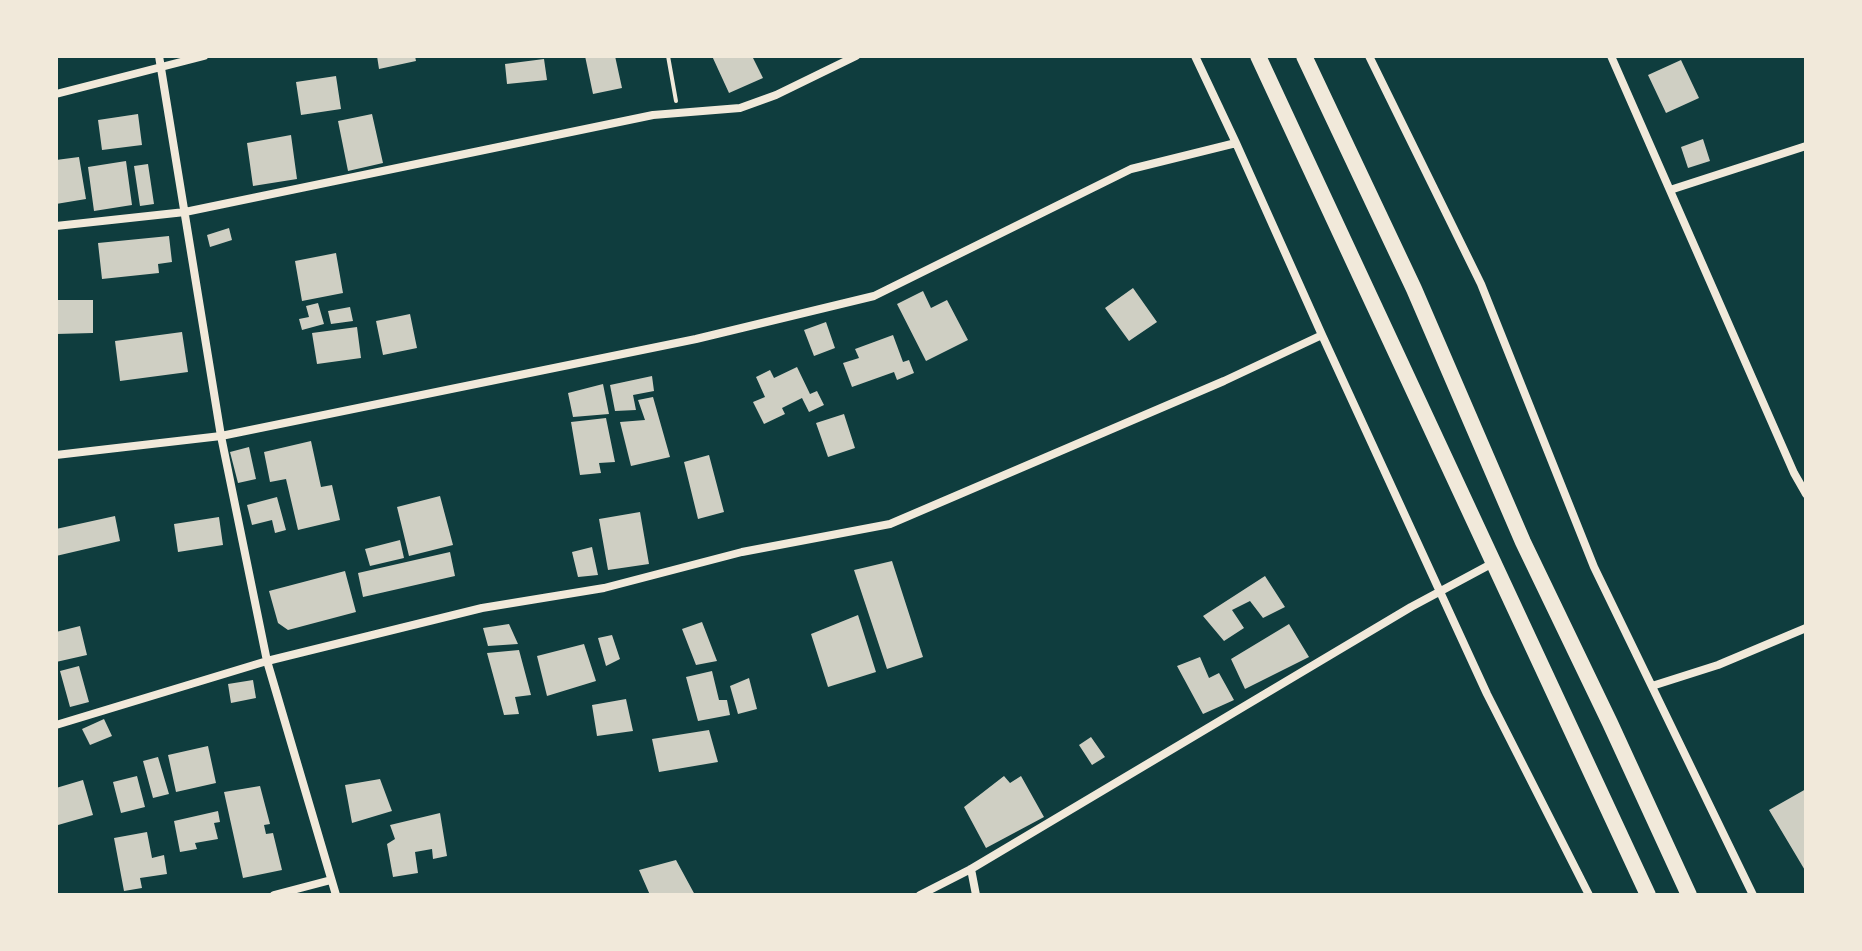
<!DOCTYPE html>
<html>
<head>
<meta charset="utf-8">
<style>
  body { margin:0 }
  #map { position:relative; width:1862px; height:951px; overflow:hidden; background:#0f3d3e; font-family:"Fira Sans Condensed",sans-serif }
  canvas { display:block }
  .frame { position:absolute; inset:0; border:58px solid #f1e9da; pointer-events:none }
</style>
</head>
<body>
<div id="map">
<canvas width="1862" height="951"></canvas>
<div class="frame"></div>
</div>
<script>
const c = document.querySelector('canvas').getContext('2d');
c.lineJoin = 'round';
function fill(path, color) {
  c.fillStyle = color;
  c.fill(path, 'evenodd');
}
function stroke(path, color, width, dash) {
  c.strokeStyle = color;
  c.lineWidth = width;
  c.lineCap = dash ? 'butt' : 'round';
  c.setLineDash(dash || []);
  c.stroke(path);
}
const building = new Path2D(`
  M377,56H415L416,61L379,69Z
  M585,56H615L622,88L593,94Z
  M712,56H752L763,78L729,93Z
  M544,59L547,80L507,84L505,64Z
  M1681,60L1699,98L1666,113L1648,75Z
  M336,76L341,109L301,115L296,82Z
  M138,114L142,145L102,150L98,120Z
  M372,114L383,163L348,171L338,121Z
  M291,135L297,179L253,186L247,143Z
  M1703,139L1710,161L1688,168L1681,147Z
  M79,157L86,199L56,204V160Z
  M126,161L132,205L94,211L88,167Z
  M148,164L154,204L140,206L134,166Z
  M229,228L232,240L210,247L207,235Z
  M169,236L172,262L158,264L159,273L102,279L98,243Z
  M336,253L343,293L302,301L295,261Z
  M1133,288L1157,322L1129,341L1105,308Z
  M923,291L931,308L947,300L968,340L926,361L897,304Z
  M56,300H93V333L56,334Z
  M318,303L324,324L302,330L299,319L309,317L306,306Z
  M350,307L353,321L331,324L328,311Z
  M410,314L417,348L383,355L376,321Z
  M826,322L835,348L814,356L804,330Z
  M357,327L361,358L317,364L312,333Z
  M182,332L188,372L120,381L115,341Z
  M893,335L903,362L909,360L914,373L897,380L894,372L852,387L843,363L859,358L855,349Z
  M797,367L810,394L817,391L824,405L809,412L802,398L782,408L785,414L764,424L753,402L765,397L756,377L770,370L774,378Z
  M652,376L654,391L633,395L636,410L615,411L610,385Z
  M603,384L609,414L573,417L568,393Z
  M653,397L670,457L631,466L620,422L645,420L638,400Z
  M844,414L855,448L828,457L816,423Z
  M606,418L615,462L599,463L601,473L580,475L571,422Z
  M311,441L321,487L332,485L340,520L298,530L286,479L270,482L264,452Z
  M249,447L256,479L238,483L230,452Z
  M709,455L724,512L698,519L684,462Z
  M440,496L453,545L409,556L397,507Z
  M277,497L286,530L275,533L272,520L252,525L247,505Z
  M640,512L649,564L608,570L599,519Z
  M115,516L120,541L56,556V529Z
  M219,517L223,545L178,552L174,524Z
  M400,540L404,558L370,566L365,549Z
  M592,547L598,575L578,577L572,552Z
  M450,552L455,576L363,597L358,573Z
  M892,561L923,657L887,669L854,570Z
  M345,571L356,612L288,630L278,623L269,591Z
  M1265,576L1285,607L1263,618L1250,601L1232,610L1244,628L1224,641L1203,616Z
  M858,615L876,672L828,687L811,634Z
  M702,622L717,661L696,665L682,629Z
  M509,624L518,644L488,646L483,628Z
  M1289,624L1309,657L1245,689L1231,659Z
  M80,626L87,655L56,662V632Z
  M612,635L620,659L606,666L598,638Z
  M584,644L596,681L547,696L537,656Z
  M519,650L531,695L515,697L519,714L504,715L487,653Z
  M1200,657L1209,678L1219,673L1234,700L1203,714L1177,666Z
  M79,666L89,702L70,707L60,671Z
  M712,671L719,700H727L730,715L698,721L686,677Z
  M749,678L757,709L738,714L730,686Z
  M253,680L256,698L231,703L228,684Z
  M626,699L633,731L597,736L592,705Z
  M104,719L112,736L90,745L82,729Z
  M709,730L718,762L659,772L652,739Z
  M1091,737L1105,757L1092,765L1079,745Z
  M208,746L216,783L176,792L168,755Z
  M158,757L169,794L153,798L143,761Z
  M137,776L145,807L121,813L113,782Z
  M1004,776L1010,783L1021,776L1044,817L986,848L964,807Z
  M380,779L392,811L352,823L345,785Z
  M83,780L93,815L58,825L56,817V788Z
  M260,786L270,824L264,825L266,834L273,833L282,870L243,878L224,792Z
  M1806,789V872L1769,810Z
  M218,811L220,822L214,823L218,839L195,843L197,849L180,852L174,821Z
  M440,813L447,856L433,859L432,849L415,852L418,873L393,877L387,844L395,839L390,825Z
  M147,832L152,858L164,855L167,874L140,878L142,888L124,891L114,838Z
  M676,860L695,895H650L639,870Z`);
const path = new Path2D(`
  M668,56L676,101`);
const minor = new Path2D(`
  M159,56L221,436L267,661L336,895
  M1195,56L1236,143L1322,335L1487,694L1589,895
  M1369,56L1481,284L1594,567L1753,895
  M1611,56L1794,473L1806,494
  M56,94L204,56
  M1670,190L1806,146
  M56,226L185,212L653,115L740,108L776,95L856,56
  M56,455L221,436L696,339L874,296L1131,169L1236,143
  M1652,686L1718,665L1806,628
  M56,725L267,661L482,608L604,588L742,552L890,524L1224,381L1322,335
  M971,869L976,895
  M274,895L331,880
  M920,895L971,869L1411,607L1493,563`);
const primary = new Path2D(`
  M1258,56L1648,895
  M1304,56L1414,289L1523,542L1610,723L1689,895`);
fill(building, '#cfcfc3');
stroke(path, '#f1e9da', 4);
stroke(minor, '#f1e9da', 8);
stroke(primary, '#f1e9da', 16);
</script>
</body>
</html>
